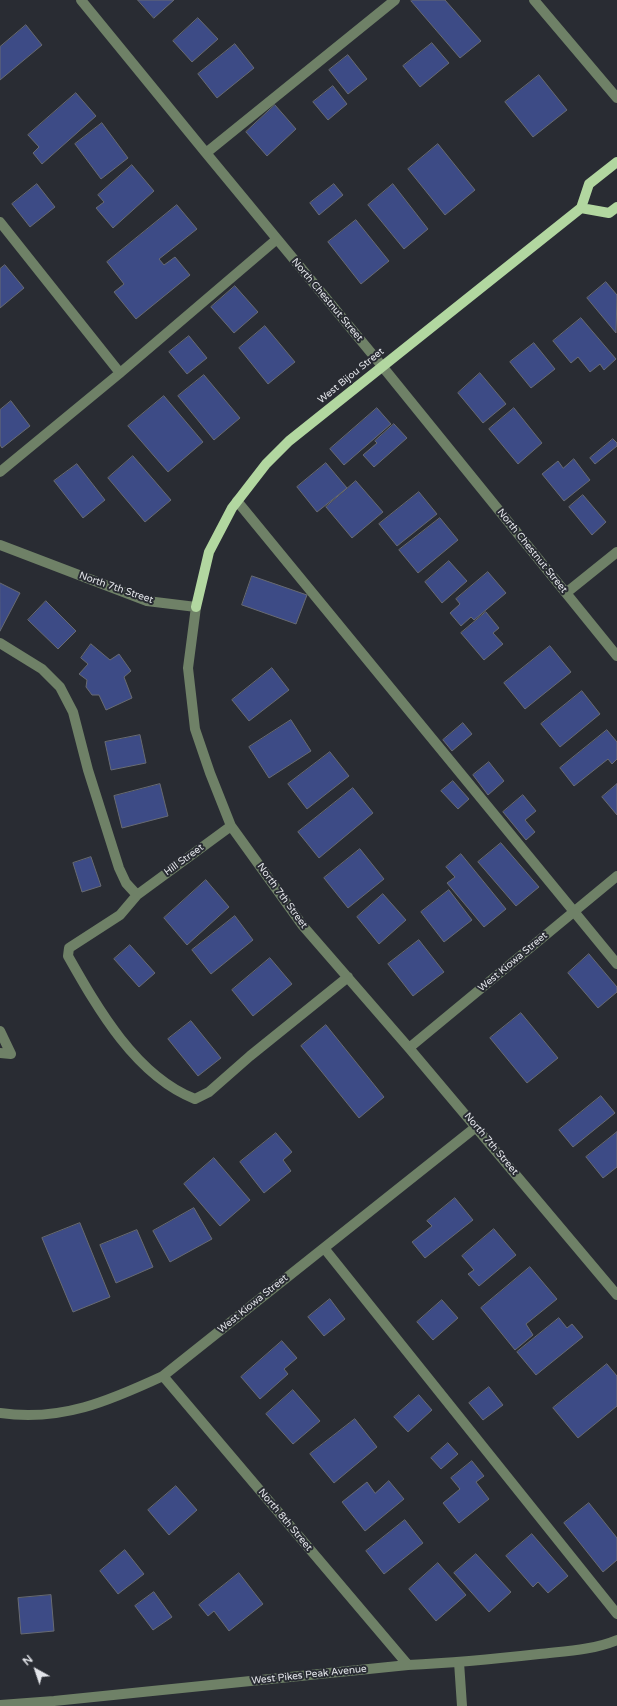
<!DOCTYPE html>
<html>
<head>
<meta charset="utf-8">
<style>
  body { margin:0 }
  #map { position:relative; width:617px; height:1706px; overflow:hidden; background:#292c33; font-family:"Varela Round",sans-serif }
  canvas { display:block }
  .north { position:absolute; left:16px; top:1650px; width:40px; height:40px; -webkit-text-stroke:3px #292c33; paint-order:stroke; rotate:320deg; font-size:11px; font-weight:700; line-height:16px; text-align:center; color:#e3e5ea }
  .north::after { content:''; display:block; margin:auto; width:14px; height:18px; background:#e3e5ea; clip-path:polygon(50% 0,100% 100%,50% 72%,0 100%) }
</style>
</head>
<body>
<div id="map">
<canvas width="617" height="1706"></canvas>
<div class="north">N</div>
</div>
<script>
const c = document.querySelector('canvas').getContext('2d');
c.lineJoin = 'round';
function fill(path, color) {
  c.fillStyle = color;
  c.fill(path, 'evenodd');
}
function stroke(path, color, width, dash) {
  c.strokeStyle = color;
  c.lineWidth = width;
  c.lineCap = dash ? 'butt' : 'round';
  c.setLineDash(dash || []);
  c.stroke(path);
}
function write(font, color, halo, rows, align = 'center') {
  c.font = font + ' "Varela Round",sans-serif';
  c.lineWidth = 4;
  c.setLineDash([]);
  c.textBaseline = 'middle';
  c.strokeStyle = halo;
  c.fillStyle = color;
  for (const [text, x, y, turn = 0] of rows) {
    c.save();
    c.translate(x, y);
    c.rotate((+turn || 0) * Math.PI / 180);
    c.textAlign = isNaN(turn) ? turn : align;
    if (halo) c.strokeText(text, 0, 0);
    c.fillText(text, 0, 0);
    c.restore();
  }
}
const building = new Path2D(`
  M138,0H174L154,18Z
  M412,0H445L481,41L460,58L411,1Z
  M198,18L218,39L192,62L173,41Z
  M26,25L42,45L0,80V47Z
  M432,43L449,63L420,87L403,66Z
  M235,44L254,68L217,98L198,74Z
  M348,55L367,79L348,94L329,70Z
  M539,75L567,110L533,137L505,102Z
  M333,86L347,104L328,120L313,102Z
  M76,93L96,116L42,164L33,153L39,147L28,135Z
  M275,105L296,129L267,156L246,132Z
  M102,123L128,158L101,179L75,144Z
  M438,144L475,190L445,215L408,169Z
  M132,165L154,191L113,228L96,208L104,202L98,195Z
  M37,184L55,207L30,227L12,204Z
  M334,184L343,195L319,215L310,203Z
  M393,184L428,229L404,249L368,205Z
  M177,205L197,229L159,259L164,265L175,257L190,275L136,319L114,292L124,284L107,262Z
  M356,220L389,261L361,284L328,242Z
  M5,265L24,288L0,308V269Z
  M606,282L617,295L616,333L587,298Z
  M235,286L258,312L234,333L211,307Z
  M581,318L616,359L604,370L600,364L590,372L578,357L571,363L553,341Z
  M265,326L295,362L268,384L239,348Z
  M189,336L207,358L187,374L169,352Z
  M534,343L555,369L531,388L510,362Z
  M480,373L506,404L483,423L458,393Z
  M204,375L240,418L214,440L178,396Z
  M164,396L203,442L168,472L128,426Z
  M11,401L30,426L2,448L0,445V410Z
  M377,408L391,424L344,465L330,449Z
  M514,408L542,443L518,464L489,429Z
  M394,424L407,438L374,467L363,455L377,443L375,441Z
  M613,439L617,443V446L595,464L590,458Z
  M133,456L171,500L145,522L108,478Z
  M574,459L590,480L564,501L542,474L558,461L563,468Z
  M326,463L347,488L317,512L297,487Z
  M77,464L105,500L83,518L54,481Z
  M356,481L383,512L352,538L326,507Z
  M419,492L437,514L397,546L379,524Z
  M583,495L606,522L592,535L569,507Z
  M440,518L458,540L418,573L399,550Z
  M449,561L467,581L442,603L425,582Z
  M488,572L506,593L474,620L471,617L461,626L450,613L460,604L456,599Z
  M252,576L307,595L296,624L242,605Z
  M0,583L20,593L0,631Z
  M46,601L76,631L58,649L28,620Z
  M486,612L499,628L493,633L503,644L484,660L461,633Z
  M91,644L110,660L119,654L131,671L124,677L132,698L106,710L99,695H92L86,687L87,680L79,674L88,664L81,658Z
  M550,646L571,672L525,709L504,683Z
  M272,668L289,690L249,721L232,700Z
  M582,691L600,714L560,747L541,724Z
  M291,720L311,751L269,778L249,747Z
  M463,723L472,734L452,751L443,740Z
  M607,730L617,742V759L612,764L608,759L574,786L560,768Z
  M140,735L146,763L111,770L105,742Z
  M330,752L349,776L307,809L288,784Z
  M489,762L504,781L488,795L473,775Z
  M453,781L469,799L458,809L441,791Z
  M160,784L168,816L122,828L114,796Z
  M617,784V815L602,797Z
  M353,788L373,813L319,858L298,832Z
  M523,795L536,811L525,820L535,832L526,840L503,812Z
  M501,843L539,887L516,906L478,862Z
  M360,849L384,879L348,908L324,878Z
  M461,854L506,909L484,927L447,883L455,877L446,867Z
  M91,857L101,886L82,892L73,863Z
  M206,880L229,907L187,945L164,918Z
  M449,890L472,920L444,942L421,912Z
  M383,894L406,920L379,944L357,917Z
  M235,916L253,940L211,974L192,950Z
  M419,940L444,972L413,996L388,964Z
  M130,945L155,973L139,987L114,959Z
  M589,954L617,987V992L598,1008L568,973Z
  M270,958L292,984L253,1016L232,990Z
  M521,1013L558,1058L527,1083L490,1038Z
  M191,1021L221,1058L198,1076L168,1039Z
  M326,1025L384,1097L359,1118L301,1046Z
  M601,1096L615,1113L573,1147L559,1130Z
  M617,1132V1167L603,1178L586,1157Z
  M276,1133L292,1152L283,1160L291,1171L264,1193L240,1162Z
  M214,1158L250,1200L220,1226L184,1184Z
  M455,1198L473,1220L425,1258L412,1242L432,1226L427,1221Z
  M194,1208L212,1239L170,1262L153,1231Z
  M80,1223L110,1297L73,1312L42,1238Z
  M494,1229L516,1255L479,1286L468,1274L474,1270L462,1256Z
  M137,1230L153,1267L116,1283L100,1245Z
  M530,1267L557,1299L526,1324L533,1335L515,1350L481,1308Z
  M330,1299L345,1319L324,1336L308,1317Z
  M442,1300L458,1318L433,1340L417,1322Z
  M559,1318L567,1328L572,1324L583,1337L536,1375L517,1352Z
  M282,1341L297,1358L284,1369L288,1374L260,1399L241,1377Z
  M607,1364L617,1376V1406L578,1438L553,1408Z
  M489,1387L503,1405L483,1420L469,1403Z
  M293,1390L320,1421L293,1444L266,1414Z
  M419,1395L432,1410L408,1432L394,1417Z
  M355,1419L377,1447L334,1483L310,1454Z
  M448,1443L458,1454L441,1469L431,1458Z
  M472,1461L484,1476L476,1482L489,1499L459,1523L443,1503L460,1489L451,1478Z
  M389,1481L404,1499L365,1531L342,1502L367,1482L375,1493Z
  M176,1486L197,1510L169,1535L148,1510Z
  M589,1503L617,1538V1560L603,1572L564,1523Z
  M405,1520L423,1543L384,1574L366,1551Z
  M532,1534L568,1576L548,1593L538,1582L533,1587L506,1556Z
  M125,1550L144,1574L118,1594L100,1571Z
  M476,1554L511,1592L489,1612L454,1573Z
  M438,1563L466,1595L436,1621L409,1589Z
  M239,1573L263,1604L229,1631L214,1611L208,1616L199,1605Z
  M154,1592L172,1617L153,1630L135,1606Z
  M51,1595L54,1631L21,1634L18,1598Z`);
const minor = new Path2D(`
  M81,0L206,153L382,366L617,656
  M534,0L617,98
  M206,153L395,0
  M0,222L120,373
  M0,472L120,373L277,239
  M237,501L617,964
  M0,545L147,601L196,607L188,668L195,729L210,773L231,826L303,926L409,1048L617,1295
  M566,593L617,552
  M0,643L42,669L60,687L73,712L88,770L119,868L126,883L137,895
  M231,826L137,895L120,915L69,948L68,956C98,1009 136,1076 195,1099L209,1092L250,1056L348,977
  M0,1031L11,1054L0,1053
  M409,1048L617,876
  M324,1248L617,1614
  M163,1376L408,1665
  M0,1413C61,1422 109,1401 163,1376L476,1127
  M459,1662L462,1706
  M0,1705L54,1701L408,1665C452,1663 495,1659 539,1654C565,1651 593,1650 617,1640`);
const major = new Path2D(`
  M581,208L609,213L617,207
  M196,607L209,552L232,508L266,464L289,441L581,208L589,184L617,162`);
const streetNames = [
  ["North Chestnut Street",327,300,50],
  ["West Bijou Street",351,376,-39],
  ["North Chestnut Street",532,551,51],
  ["North 7th Street",116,588,19],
  ["Hill Street",184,860,-36],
  ["North 7th Street",282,896,54],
  ["West Kiowa Street",513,962,-40],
  ["North 7th Street",491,1144,50],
  ["West Kiowa Street",253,1304,-39],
  ["North 8th Street",285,1520,50],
  ["West Pikes Peak Avenue",309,1675,-6]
];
fill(building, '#3d4b86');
stroke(building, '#686b73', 1);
stroke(minor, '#6f8167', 10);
stroke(major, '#b2d7a0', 10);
write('10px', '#e3e5ea', '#292c33', streetNames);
</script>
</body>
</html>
